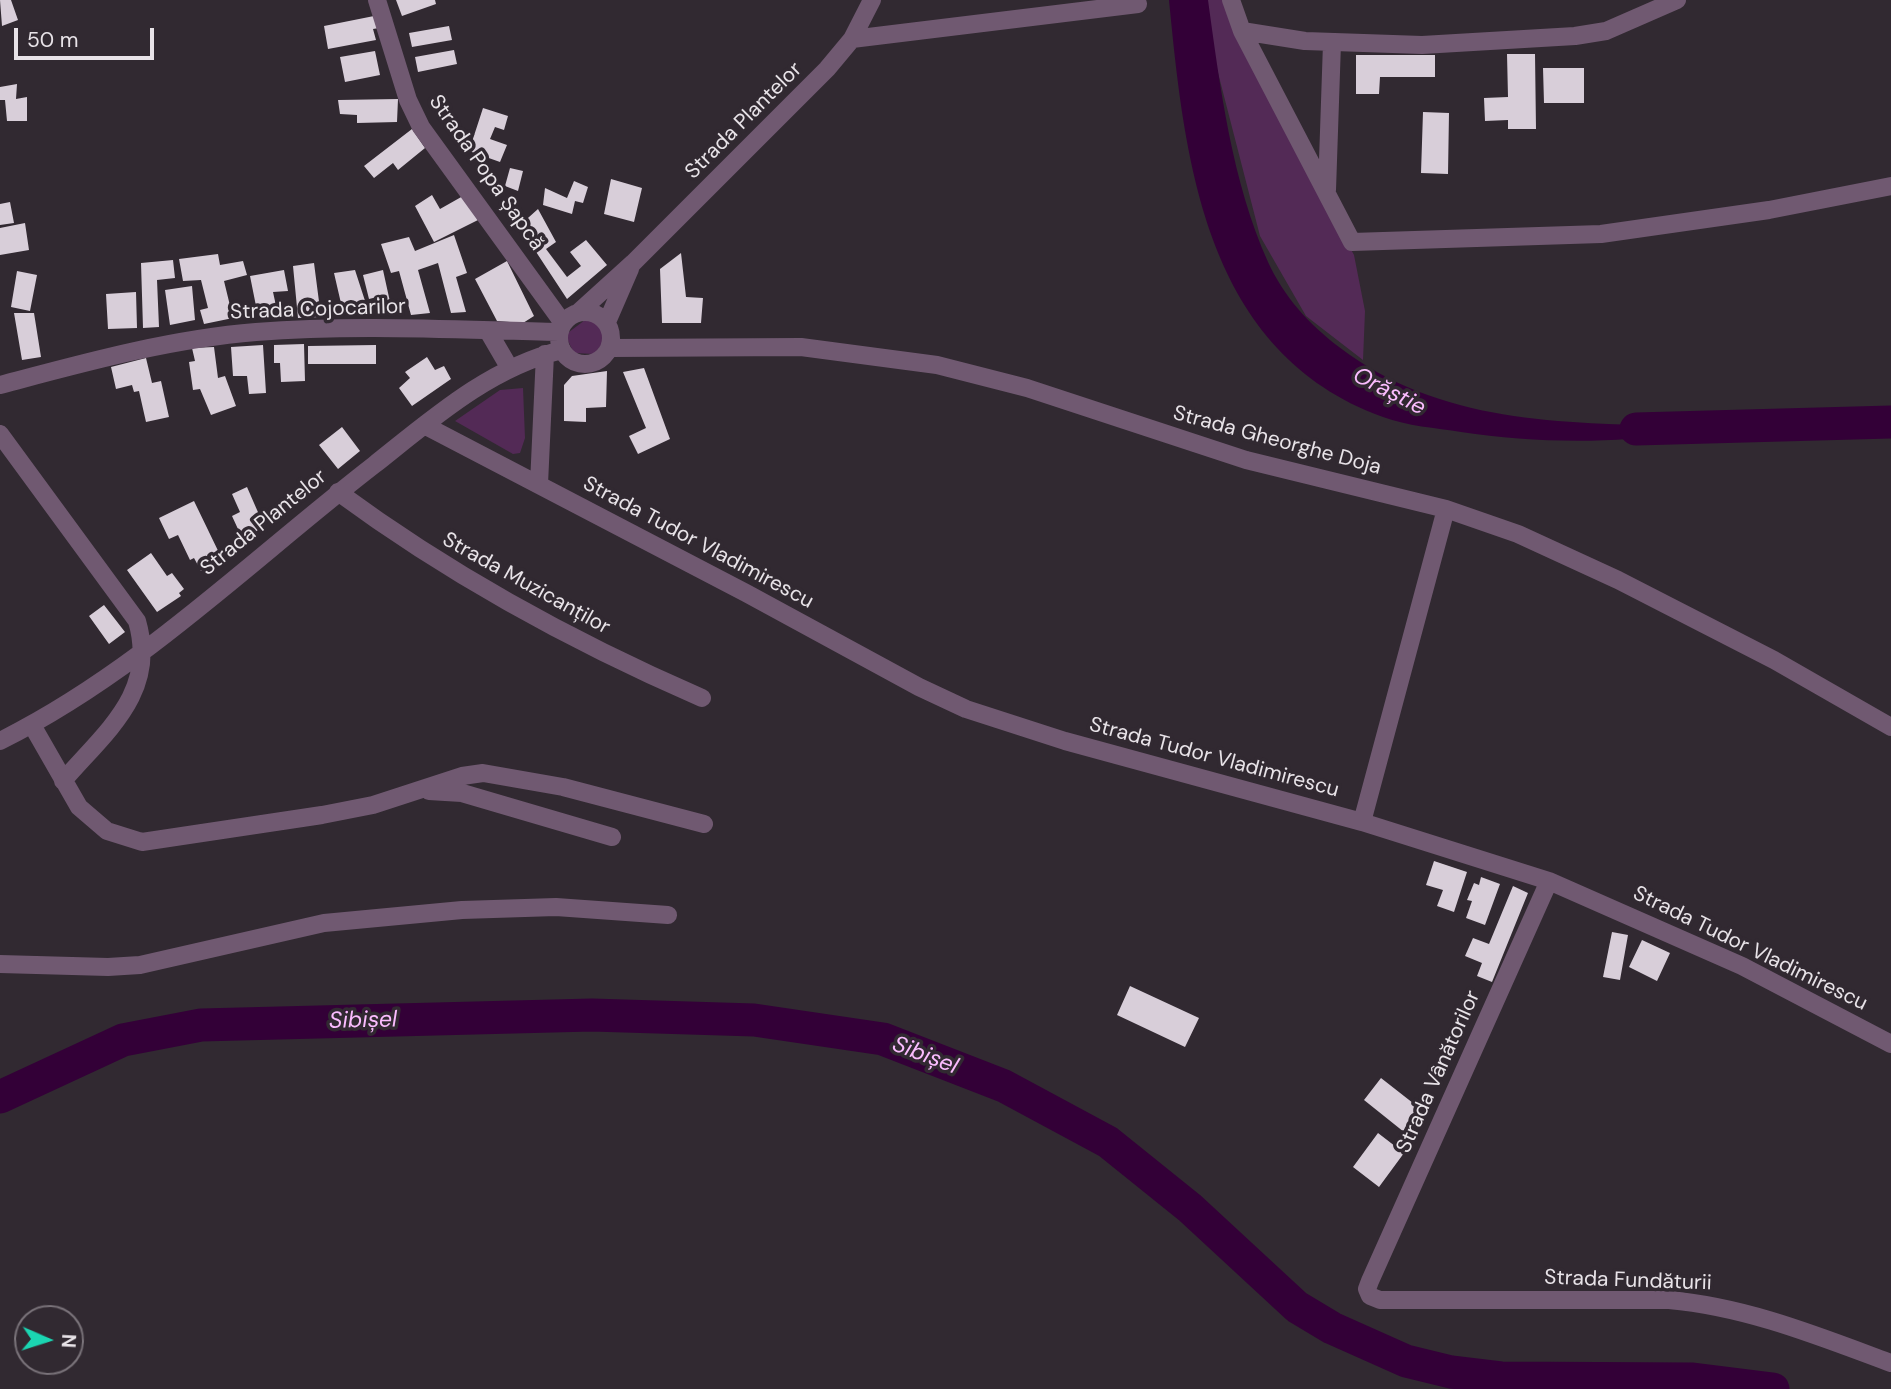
<!DOCTYPE html>
<html>
<head>
<meta charset="utf-8">
<style>
  body { margin:0 }
  #map { position:relative; width:1891px; height:1389px; overflow:hidden; background:#312931; font-family:"DM Sans",sans-serif }
  canvas { display:block }
  .north { position:absolute; left:14px; top:1305px; width:70px; height:70px; box-sizing:border-box; background:#312931; border:2px solid #7a737a; border-radius:50%; rotate:93deg; font-size:19px; font-weight:700; line-height:28px; text-align:center; color:#e8e3e8 }
  .north::after { content:''; display:block; margin:auto; width:24px; height:32px; background:#1bd5b2; clip-path:polygon(50% 0,100% 100%,50% 72%,0 100%) }
  .scale { position:absolute; left:14px; top:28px; width:140px; height:32px; box-sizing:border-box; border:4px solid #e8e3e8; border-top:0; padding-left:9px; font-size:21px; line-height:24px; white-space:nowrap; color:#e8e3e8; -webkit-text-stroke:5px #312931; paint-order:stroke }
</style>
</head>
<body>
<div id="map">
<canvas width="1891" height="1389"></canvas>
<div class="north">N</div>
<div class="scale">50 m</div>
</div>
<script>
const c = document.querySelector('canvas').getContext('2d');
c.lineJoin = 'round';
function fill(path, color) {
  c.fillStyle = color;
  c.fill(path, 'evenodd');
}
function stroke(path, color, width, dash) {
  c.strokeStyle = color;
  c.lineWidth = width;
  c.lineCap = dash ? 'butt' : 'round';
  c.setLineDash(dash || []);
  c.stroke(path);
}
function write(font, color, halo, rows, align = 'center') {
  c.font = font + ' "DM Sans",sans-serif';
  c.lineWidth = 7;
  c.setLineDash([]);
  c.textBaseline = 'middle';
  c.strokeStyle = halo;
  c.fillStyle = color;
  for (const [text, x, y, turn = 0] of rows) {
    c.save();
    c.translate(x, y);
    c.rotate((+turn || 0) * Math.PI / 180);
    c.textAlign = isNaN(turn) ? turn : align;
    if (halo) c.strokeText(text, 0, 0);
    c.fillText(text, 0, 0);
    c.restore();
  }
}
const green = new Path2D(`
  M1205,0H1227L1244,53L1354,255L1365,311L1363,360L1306,316L1260,236L1208,34Z
  M589,317L604,329V342L594,354L574,353L565,335Z
  M523,388L525,438L520,453L513,454L455,421L500,390Z`);
const water = new Path2D(`
  M1169,0H1208C1220,87 1232,182 1268,262C1284,297 1309,324 1339,347C1440,424 1561,423 1682,426L1683,433C1611,444 1533,443 1461,432C1436,428 1407,426 1383,417C1205,352 1185,163 1169,0Z`);
const river = new Path2D(`
  M1636,429L1891,422
  M0,1097L123,1040L201,1025L592,1015L754,1020L883,1039L1004,1086L1108,1142L1190,1208L1297,1307L1332,1328L1406,1361L1451,1372L1501,1378L1693,1379L1773,1389`);
const building = new Path2D(`
  M0,0H11L18,20L2,26Z
  M396,0H435L436,4L402,16Z
  M374,16L379,28L373,29L376,40L328,49L324,26Z
  M449,26L452,40L412,47L409,33Z
  M454,50L457,64L418,72L415,57Z
  M375,51L380,75L345,82L340,57Z
  M1507,54H1535L1536,129H1508V120L1485,121L1484,98L1508,97Z
  M1356,55H1435V77H1380L1379,94H1356Z
  M1543,68H1584V103H1544Z
  M17,84L16,99L27,97V121H7L5,100H0V87Z
  M398,99L397,122L357,123V115L340,114L338,100Z
  M483,108L508,116L504,130L495,127L490,139L507,145L500,162L469,151Z
  M1423,112L1449,113L1448,174L1421,173Z
  M412,129L425,148L398,170L393,163L374,178L364,166Z
  M510,168L523,171L518,191L505,186Z
  M611,179L642,188L634,222L604,214Z
  M574,181L588,187L583,203L575,201L572,214L543,205L545,188L567,198Z
  M432,195L440,209L463,196L478,220L434,242L415,206Z
  M10,202L14,223L0,225V204Z
  M538,209L556,242L546,249L567,277L581,266L570,252L586,240L607,265L567,299L519,226Z
  M25,223L29,250L0,255V228Z
  M454,235L467,273L456,277L466,312L451,313L438,263L418,270L430,313L411,315L399,271L391,273L381,244L409,237L415,251Z
  M681,253L686,297L703,298L701,323H662L660,269Z
  M218,254L220,265L243,261L247,275L224,281L233,318L204,324L200,310L208,308L201,280L183,281L179,259Z
  M173,260L175,278L157,280L159,327L143,328L141,263Z
  M507,261L534,316L523,323L497,321L475,279Z
  M314,263L321,317L298,318L293,266Z
  M284,270L288,291L273,292L278,315L258,316L250,276Z
  M355,270L367,307L343,312L334,273Z
  M383,270L392,311L379,312L377,297L369,299L363,275Z
  M17,271L37,275L30,311L11,307Z
  M192,286L195,320L170,325L165,290Z
  M136,292L137,328L108,329L106,294Z
  M14,313H34L41,357L22,360Z
  M304,344L305,381L281,382L280,363H274V345Z
  M263,345L266,393L249,394L247,376H233L231,347Z
  M376,345V364H308V346Z
  M214,347L218,378L225,376L236,406L211,415L200,389L193,390L189,362L195,361L192,348Z
  M427,357L435,370L444,366L451,379L412,406L399,388L410,378L405,372Z
  M146,358L152,383L161,381L169,417L146,422L139,391L134,392L132,385L116,389L111,367Z
  M644,368L670,439L638,454L629,436L646,428L623,372Z
  M607,371L606,407L586,408V422L564,421V385L572,376Z
  M342,427L360,451L338,469L319,445Z
  M247,487L264,526L243,540L232,516L240,512L232,494Z
  M194,501L223,561L201,571L194,558L190,560L178,535L169,539L159,518Z
  M151,553L167,576L172,573L184,589L179,593L181,596L157,612L127,570Z
  M104,605L125,632L109,644L89,616Z
  M1434,861L1467,872L1454,912L1437,906L1443,890L1426,885Z
  M1481,877L1500,884L1485,925L1466,918L1472,901L1467,900L1474,883L1479,885Z
  M1513,886L1528,893L1492,982L1477,976L1482,963L1465,956L1473,938L1489,944Z
  M1612,932L1628,935L1620,980L1603,977Z
  M1642,940L1670,953L1657,981L1629,967Z
  M1130,986L1199,1018L1185,1047L1117,1015Z
  M1381,1078L1427,1114L1409,1136L1364,1100Z
  M1378,1133L1404,1153L1379,1187L1353,1167Z`);
const street = new Path2D(`
  M377,0L408,100L421,127L563,323
  M1231,0L1242,31L1352,242L1601,234L1769,210L1891,186
  M1242,31L1305,41L1422,45L1575,36L1606,31L1677,0
  M852,39L1138,4
  M1327,190L1332,43
  M559 338a26 26 0 1 1 52 0a26 26 0 1 1-52 0Z
  M579,312L633,263L827,69L852,39L872,0
  M607,322L630,269
  M488,331L509,367
  M610,348L801,347L937,365L1027,388L1246,460L1446,509L1518,534L1618,580L1774,660L1891,727
  M0,385C83,363 169,339 256,332C356,324 459,330 559,332
  M424,425L746,593L919,687L966,709L1065,741L1362,822L1549,881L1742,966L1891,1044
  M0,434L137,621C158,693 105,732 63,781
  M539,484L545,354
  M338,492C452,576 573,642 702,698
  M32,725L79,807L107,831L142,842L322,815L373,805L462,776L483,773L563,787L704,824
  M0,741C139,672 251,560 374,465C432,419 489,368 562,350
  M429,791L462,793L612,837
  M1362,822L1446,509
  M1549,881L1370,1281L1367,1289L1370,1296L1380,1300H1669C1747,1307 1818,1336 1891,1363
  M0,964L108,967L140,965L324,923L462,910L556,907L668,915`);
const streetNames = [
  ["Strada Plantelor",744,121,-45],
  ["Strada Popa Șapcă",486,173,55],
  ["Strada Cojocarilor",318,310,-2],
  ["Strada Gheorghe Doja",1277,441,15],
  ["Strada Plantelor",264,523,-39],
  ["Strada Tudor Vladimirescu",698,543,28],
  ["Strada Muzicanților",526,584,29],
  ["Strada Tudor Vladimirescu",1214,758,15],
  ["Strada Tudor Vladimirescu",1750,949,26],
  ["Strada Vânătorilor",1439,1072,-66],
  ["Strada Fundăturii",1628,1281,2]
];
const waterNames = [
  ["Orăștie",1389,392,27],
  ["Sibișel",363,1021,-1],
  ["Sibișel",925,1056,21]
];
fill(green, '#532a56');
fill(water, '#330037');
stroke(river, '#330037', 33);
fill(building, '#d8ced9');
stroke(street, '#705971', 18);
write('21px', '#e8e3e8', '#312931', streetNames);
write('italic 23px', '#fabcfe', '#312931', waterNames);
</script>
</body>
</html>
